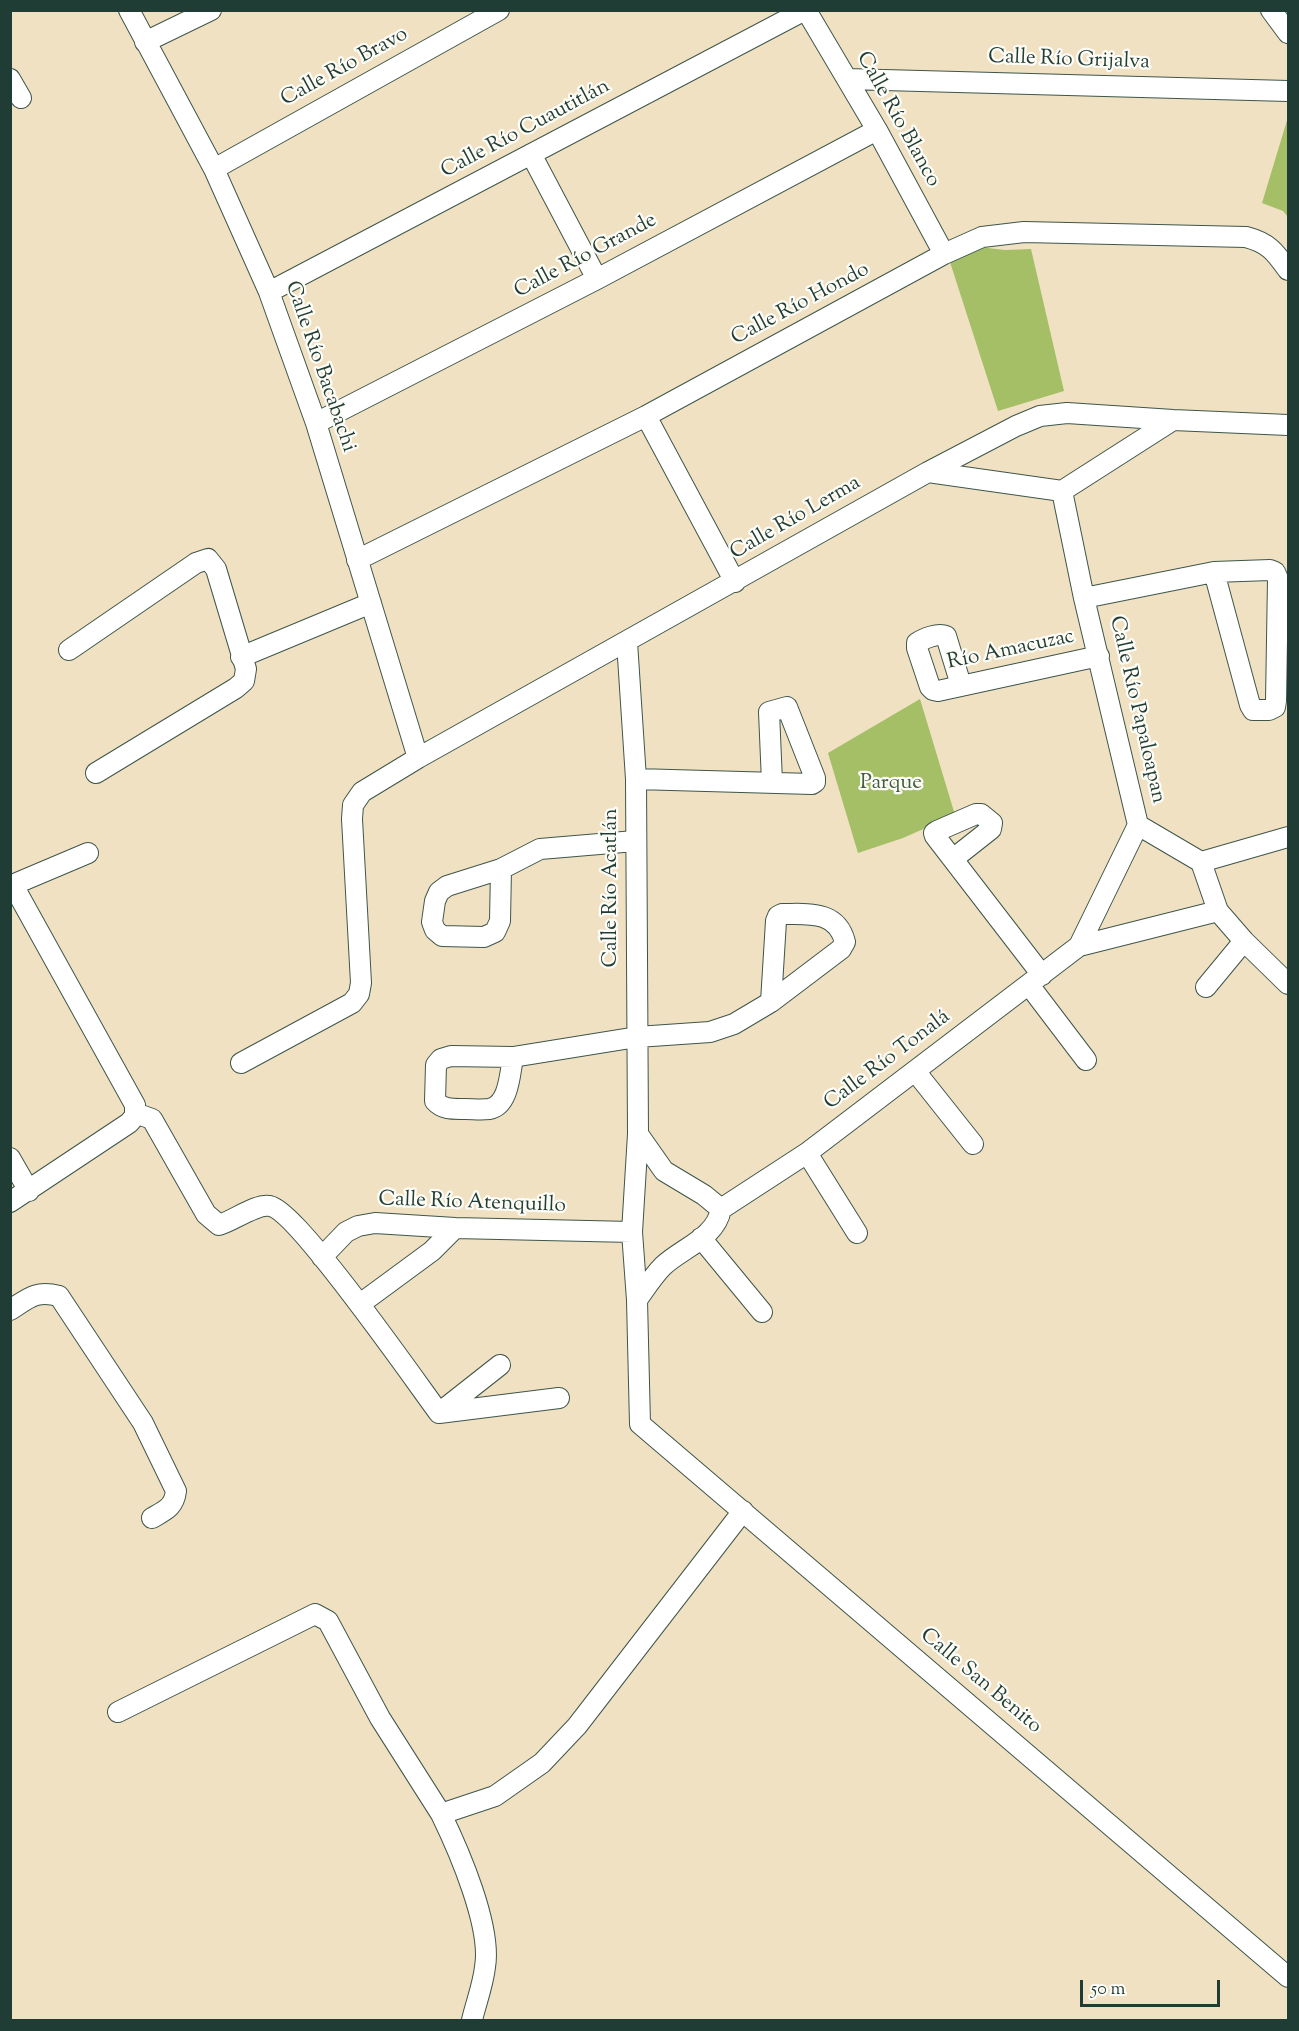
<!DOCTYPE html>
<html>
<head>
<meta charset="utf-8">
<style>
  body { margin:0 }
  #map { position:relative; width:1299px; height:2031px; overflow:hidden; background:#f0e1c3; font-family:"Sorts Mill Goudy",serif }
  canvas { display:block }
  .frame { position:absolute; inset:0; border:12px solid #1f3d34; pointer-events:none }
  .scale { position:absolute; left:1080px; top:1980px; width:140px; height:27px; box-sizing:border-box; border:3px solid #1f3d34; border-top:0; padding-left:8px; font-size:18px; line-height:21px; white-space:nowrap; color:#1f3d34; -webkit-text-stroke:4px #fdfcf7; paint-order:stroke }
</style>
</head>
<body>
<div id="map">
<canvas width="1299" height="2031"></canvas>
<div class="frame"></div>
<div class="scale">50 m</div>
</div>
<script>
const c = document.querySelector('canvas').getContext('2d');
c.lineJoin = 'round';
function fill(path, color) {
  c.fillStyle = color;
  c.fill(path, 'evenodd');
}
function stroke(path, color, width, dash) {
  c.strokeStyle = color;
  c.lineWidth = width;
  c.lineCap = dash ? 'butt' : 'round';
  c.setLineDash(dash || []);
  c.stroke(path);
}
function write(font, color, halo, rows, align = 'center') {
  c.font = font + ' "Sorts Mill Goudy",serif';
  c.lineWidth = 4.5;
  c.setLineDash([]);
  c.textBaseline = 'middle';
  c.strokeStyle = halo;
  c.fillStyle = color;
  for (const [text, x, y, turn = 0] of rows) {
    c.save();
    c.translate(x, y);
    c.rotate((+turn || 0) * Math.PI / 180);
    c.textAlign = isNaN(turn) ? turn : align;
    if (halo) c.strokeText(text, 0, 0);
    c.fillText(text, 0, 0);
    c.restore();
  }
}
const green = new Path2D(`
  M1288,117V217L1283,211L1262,203Z
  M970,246L1005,250L1031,249L1064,391L998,411L949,259Z
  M920,699L955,815L903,838L858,853L828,753Z`);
const minor = new Path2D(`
  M129,10L214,169L269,292L316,423L418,758
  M806,10L877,130L944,254
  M1271,10L1288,33
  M145,42L211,10
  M10,79L21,98
  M847,79L1288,91
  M531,154L597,279
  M214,169L499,10
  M269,292L805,10
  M646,416L735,582
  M316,423L597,279L877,130
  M928,472L1062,491L1173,420
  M1062,491L1084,598L1138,825L1201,862L1218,911L1244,941L1288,984
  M357,560L646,416L944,254L982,237L1024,232L1246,237C1269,243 1275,252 1288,270
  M1084,598L1214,572L1270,570L1275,572L1278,579L1276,701L1275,707L1269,710H1253L1250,705L1214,572
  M627,642L636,779L638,1134L632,1232L637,1300L640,1424L1288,1977
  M69,650L196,563L208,559L216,569L246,669L244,681L236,688L96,773
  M241,657L371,603
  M961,685L946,636C938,633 924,638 917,643V648L930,687L933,690L938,691L1099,656
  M636,779L812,784L815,782V778L787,707L769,712L772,782
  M953,859L991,829L992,823L981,814H976L937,831L934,833L935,836L1042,975
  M1201,862L1288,837
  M501,869L500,921L495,932L484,937L442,936L435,930L432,922L435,901L439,892L447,886L501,869L540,849L635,841
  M10,886L88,853
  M1079,946L1138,825
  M1029,985L1086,1060
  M1206,987L1244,941
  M513,1057C510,1073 509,1106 489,1109C481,1110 473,1109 465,1109C453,1109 443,1110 435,1101L436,1065L441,1059L451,1056L513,1057L637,1037L710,1032L734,1024L771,1002L841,949L845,942C837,910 808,914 782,914L778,916L776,921L771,1002
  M241,1063L352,1003L359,994L361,983L352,819L353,805L362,792L418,758L928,472L1016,426L1040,416L1067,413L1173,420L1288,425
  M915,1071L973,1144
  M135,1113L152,1119L206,1214L219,1225C233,1221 257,1203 270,1206C297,1211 416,1382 439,1413L559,1398
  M807,1153L857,1233
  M10,1158L29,1191
  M10,1202L129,1123L135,1116V1105L13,885
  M721,1209L807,1153L1079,946L1218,911
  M701,1238L762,1312
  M322,1257L346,1232L358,1226L375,1223L455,1228L632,1232
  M637,1300C645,1289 653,1276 663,1266C682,1248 716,1238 721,1209L704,1195L664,1171L638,1134
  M360,1304L432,1251L455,1228
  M10,1310C29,1298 36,1290 59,1296L143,1423L176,1491C174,1507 166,1510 152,1518
  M439,1413L500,1365
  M118,1712L315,1614L328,1621L380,1718L441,1814
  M472,2020C476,2003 483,1985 485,1967C492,1927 459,1851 441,1814L495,1796L542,1763L577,1726L743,1511`);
const streetNames = [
  ["Calle Río Grijalva",1069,61,2],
  ["Calle Río Bravo",345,68,-29],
  ["Calle Río Blanco",897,120,61],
  ["Calle Río Cuautitlán",526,130,-28],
  ["Calle Río Grande",586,257,-28],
  ["Calle Río Hondo",801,305,-28],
  ["Calle Río Bacabachi",319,367,71],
  ["Calle Río Lerma",796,519,-30],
  ["Río Amacuzac",1011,651,-12],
  ["Calle Río Papaloapan",1136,710,77],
  ["Calle Río Acatlán",612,888,-90],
  ["Calle Río Tonalá",888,1061,-37],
  ["Calle Río Atenquillo",472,1204,2],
  ["Calle San Benito",980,1682,40]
];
const parkNames = [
  ["Parque",891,784]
];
fill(green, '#a4bf66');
stroke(minor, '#3e5649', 22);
stroke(minor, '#fff', 20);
write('21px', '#1f3d34', '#fdfcf7', streetNames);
write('21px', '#405e40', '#fdfcf7', parkNames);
</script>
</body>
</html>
